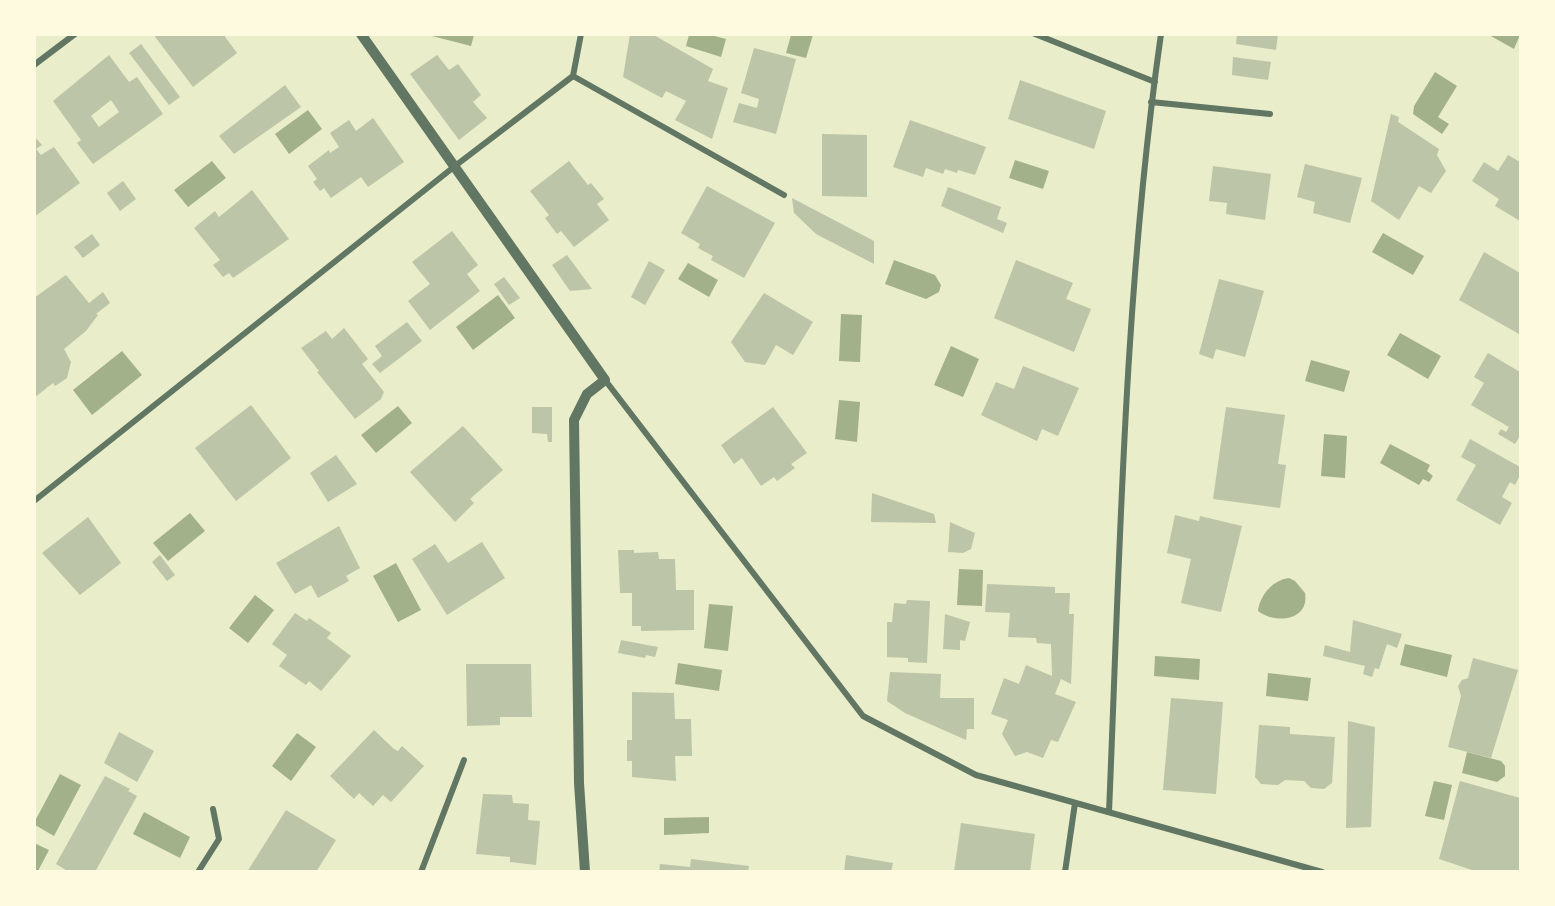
<!DOCTYPE html>
<html>
<head>
<meta charset="utf-8">
<style>
  body { margin:0 }
  #map { position:relative; width:1555px; height:906px; overflow:hidden; background:#e9edc9; font-family:"Public Sans",sans-serif }
  canvas { display:block }
  .frame { position:absolute; inset:0; border:36px solid #fefae0; pointer-events:none }
</style>
</head>
<body>
<div id="map">
<canvas width="1555" height="906"></canvas>
<div class="frame"></div>
</div>
<script>
const c = document.querySelector('canvas').getContext('2d');
c.lineJoin = 'round';
function fill(path, color) {
  c.fillStyle = color;
  c.fill(path, 'evenodd');
}
function stroke(path, color, width, dash) {
  c.strokeStyle = color;
  c.lineWidth = width;
  c.lineCap = dash ? 'butt' : 'round';
  c.setLineDash(dash || []);
  c.stroke(path);
}
const water = new Path2D(`
  M428,35H474L471,46Z
  M689,35H711L726,39L721,57L686,46Z
  M791,35H813L806,58L786,53Z
  M1489,35H1520L1514,49Z
  M1435,72L1457,86L1438,117L1449,124L1442,134L1413,114L1414,106Z
  M308,110L322,129L289,154L275,134Z
  M1015,160L1049,171L1043,189L1009,178Z
  M212,161L226,178L188,207L174,190Z
  M1383,233L1424,256L1413,275L1372,252Z
  M894,260L935,275L941,285L939,292L926,299L885,284Z
  M688,263L718,280L709,297L678,279Z
  M498,295L515,318L473,350L456,327Z
  M841,314L862,315L860,362L839,361Z
  M1400,333L1441,356L1428,379L1387,355Z
  M951,346L979,359L963,397L934,385Z
  M122,351L142,375L92,415L73,390Z
  M1311,360L1350,371L1344,392L1305,381Z
  M839,400L860,402L857,442L835,439Z
  M398,406L412,423L376,453L361,435Z
  M1324,434L1347,436L1345,478L1321,476Z
  M1390,444L1430,465L1427,471L1433,476L1429,482L1423,479L1419,485L1380,463Z
  M190,513L205,531L168,561L153,543Z
  M396,563L421,610L398,622L373,576Z
  M959,569L983,570L982,606L957,605Z
  M1289,578L1295,581L1305,593C1310,620 1276,625 1258,611C1260,595 1273,580 1289,578Z
  M255,595L274,610L248,643L229,628Z
  M709,604L733,606L728,651L704,648Z
  M1405,644L1452,655L1447,677L1400,665Z
  M1155,656L1200,659L1199,680L1154,676Z
  M678,663L722,670L719,691L675,684Z
  M1268,673L1311,678L1308,701L1266,696Z
  M297,733L316,747L291,781L272,766Z
  M1467,752L1501,761L1505,766V776L1497,782L1462,773Z
  M60,774L81,785L54,836L35,825V821Z
  M1434,781L1452,785L1444,820L1425,816Z
  M144,812L190,837L180,858L133,834Z
  M709,817V833L664,835V818Z
  M34,843L49,850L38,871H35Z`);
const building = new Path2D(`
  M153,34H223L237,53L193,87Z
  M630,34H652L713,69L708,81L728,88L712,139L675,120L686,101L666,91L662,98L623,77Z
  M1237,34H1278L1276,50L1236,44Z
  M141,44L180,97L169,105L129,53Z
  M754,48L796,59L776,134L733,122L739,103L757,108L759,99L741,93Z
  M109,55L129,82L137,77L163,114L93,164L77,143L81,140L53,101ZM111,100L119,112L99,127L91,116Z
  M437,55L449,70L458,64L481,95L473,102L487,118L459,140L410,74Z
  M1233,57L1271,62L1268,80L1232,75Z
  M1020,80L1106,111L1094,149L1008,119Z
  M285,85L301,107L234,154L219,136Z
  M1391,114L1399,117L1398,122L1439,149L1437,155L1446,171L1431,193L1419,186L1399,220L1371,201Z
  M373,118L404,162L368,187L361,177L331,198L324,188L320,191L313,182L317,179L308,166L329,150L330,153L339,147L330,133L349,120L356,131Z
  M910,120L986,147L975,175L958,170L957,173L945,169L943,174L926,168L923,177L893,167Z
  M822,134L867,135V197L822,196Z
  M34,136L42,145L36,149L41,155L54,147L80,183L34,217Z
  M1508,155L1520,162V221L1495,206L1499,199L1472,181L1484,162L1498,171Z
  M569,161L588,185L591,183L604,199L597,204L609,220L574,247L561,231L557,234L545,218L549,215L530,191Z
  M1305,164L1362,178L1350,223L1313,213L1315,202L1297,197Z
  M1213,166L1271,174L1265,220L1226,214L1227,203L1209,201Z
  M123,181L136,199L120,211L107,193Z
  M707,186L775,223L744,278L711,260L713,256L698,248L700,244L681,233Z
  M948,187L1001,207L997,219L1007,223L1003,233L941,206Z
  M252,190L289,239L233,278L229,273L223,277L213,265L220,260L194,228L215,211L219,217Z
  M792,198L874,241V264L816,234L794,213Z
  M452,231L478,265L467,274L480,291L430,330L408,301L430,284L412,262Z
  M92,234L100,245L83,258L74,247Z
  M1484,252L1520,273L1519,334L1459,300Z
  M567,255L592,289L570,291L552,265Z
  M1016,260L1073,283L1066,299L1091,309L1074,352L994,318Z
  M649,261L665,270L645,305L631,297Z
  M66,275L89,303L103,292L110,303L96,314L98,315L86,331L64,349L71,362L67,378L55,386L53,383L34,398V298Z
  M504,277L520,298L509,305L494,284Z
  M1219,279L1264,291L1245,357L1216,349L1213,359L1199,354Z
  M764,293L813,322L793,355L776,345L765,365L745,362L731,342Z
  M407,322L422,341L380,373L372,364L382,356L375,346Z
  M344,328L368,359L362,364L384,392L381,399L355,419L317,372L319,371L301,348L326,331L332,339Z
  M1488,353L1520,372V436L1515,444L1498,434L1501,429L1506,432L1509,427L1471,405L1484,383L1474,377Z
  M1023,366L1079,388L1058,436L1042,429L1037,441L981,415L996,382L1014,389Z
  M251,405L291,458L236,501L195,448Z
  M532,407H552V442H548L547,434L532,433Z
  M773,407L807,453L791,464L795,468L777,481L774,477L761,486L742,458L734,464L721,445Z
  M1226,407L1285,415L1278,464L1286,465L1280,508L1213,499Z
  M463,426L503,470L470,499L474,503L455,522L410,472Z
  M1470,439L1520,467V475L1515,485L1510,482L1502,497L1512,503L1500,525L1456,500L1476,465L1461,457Z
  M336,455L357,484L328,502L310,473Z
  M872,493L934,514L936,523L871,522Z
  M1175,515L1199,521L1200,516L1242,526L1221,612L1181,603L1191,559L1167,553Z
  M88,517L121,563L80,595L42,553Z
  M950,522L975,533L971,549L963,553L948,552Z
  M339,526L360,568L346,576L349,581L318,598L311,585L295,594L276,563Z
  M482,542L505,578L447,615L412,559L435,544L448,563Z
  M618,550H634V553L658,552L659,559H675L676,590H694V630L641,631V626H632V593H620Z
  M160,555L175,575L167,581L152,562Z
  M987,584L1055,587V593H1070L1069,614H1074L1071,684L1061,679L1055,694L1076,702L1058,742L1051,740L1043,758L1027,752L1015,756L1002,734L1008,720L991,714L1004,678L1019,684L1026,665L1052,676L1051,644L1037,643L1036,638L1008,637L1010,613L985,612Z
  M907,600L930,601L927,663L908,662V658L887,657V622H892L894,603L906,604Z
  M295,613L307,621L309,618L331,633L327,638L351,656L321,691L309,681L306,685L279,666L287,655L272,644Z
  M945,614L970,622L965,641L960,640V650L943,649Z
  M1353,620L1402,634L1397,648L1387,644L1379,669L1375,668L1372,677L1363,674L1365,666L1323,656L1325,645L1350,652Z
  M621,640L658,647L655,657L646,655L645,658L618,653Z
  M1473,658L1518,670L1491,758L1448,747L1461,696L1458,686L1462,680L1468,678Z
  M466,664H531L532,717H500V725L467,726Z
  M890,672L941,674L940,698H974V729H967L966,740L905,713L887,701Z
  M632,692L674,693L675,719H691L692,756H675L676,781L632,777V761H627V740H632Z
  M1171,698L1223,702L1216,794L1163,790Z
  M1348,721L1375,727L1371,827L1346,828Z
  M1259,725L1290,727V734L1335,737L1332,783L1324,789L1311,788L1304,781L1285,780L1278,785L1261,784L1255,777Z
  M374,730L394,749L398,751L402,746L424,766L391,802L383,795L373,806L359,793L354,799L330,776Z
  M119,732L154,751L137,782L104,763Z
  M105,776L130,789L128,791L137,796L95,872H69L56,864Z
  M1460,781L1520,798V872H1478L1439,859Z
  M483,794L512,795L513,803L529,804L528,820L540,821L536,865L510,862V857L476,854Z
  M286,810L336,840L316,872H247Z
  M961,823L1035,834L1030,872H954Z
  M846,855L893,863L891,872H844Z
  M691,859L749,866L748,872H659L660,864L690,867Z`);
const minor = new Path2D(`
  M1035,34L1155,82
  M34,65L75,34
  M573,76L784,195
  M1151,102L1270,114
  M605,380L863,716L976,775L1322,872
  M34,501L455,166L573,76L581,34
  M1109,812C1120,552 1124,292 1161,34
  M198,872L219,839L213,809
  M421,872L464,760
  M1065,872L1075,803`);
const tertiary = new Path2D(`
  M361,34L605,380L587,394L574,420L579,783L585,872`);
fill(water, '#a3b18a');
fill(building, '#bcc5a7');
stroke(minor, '#617663', 6);
stroke(tertiary, '#617663', 10);
</script>
</body>
</html>
